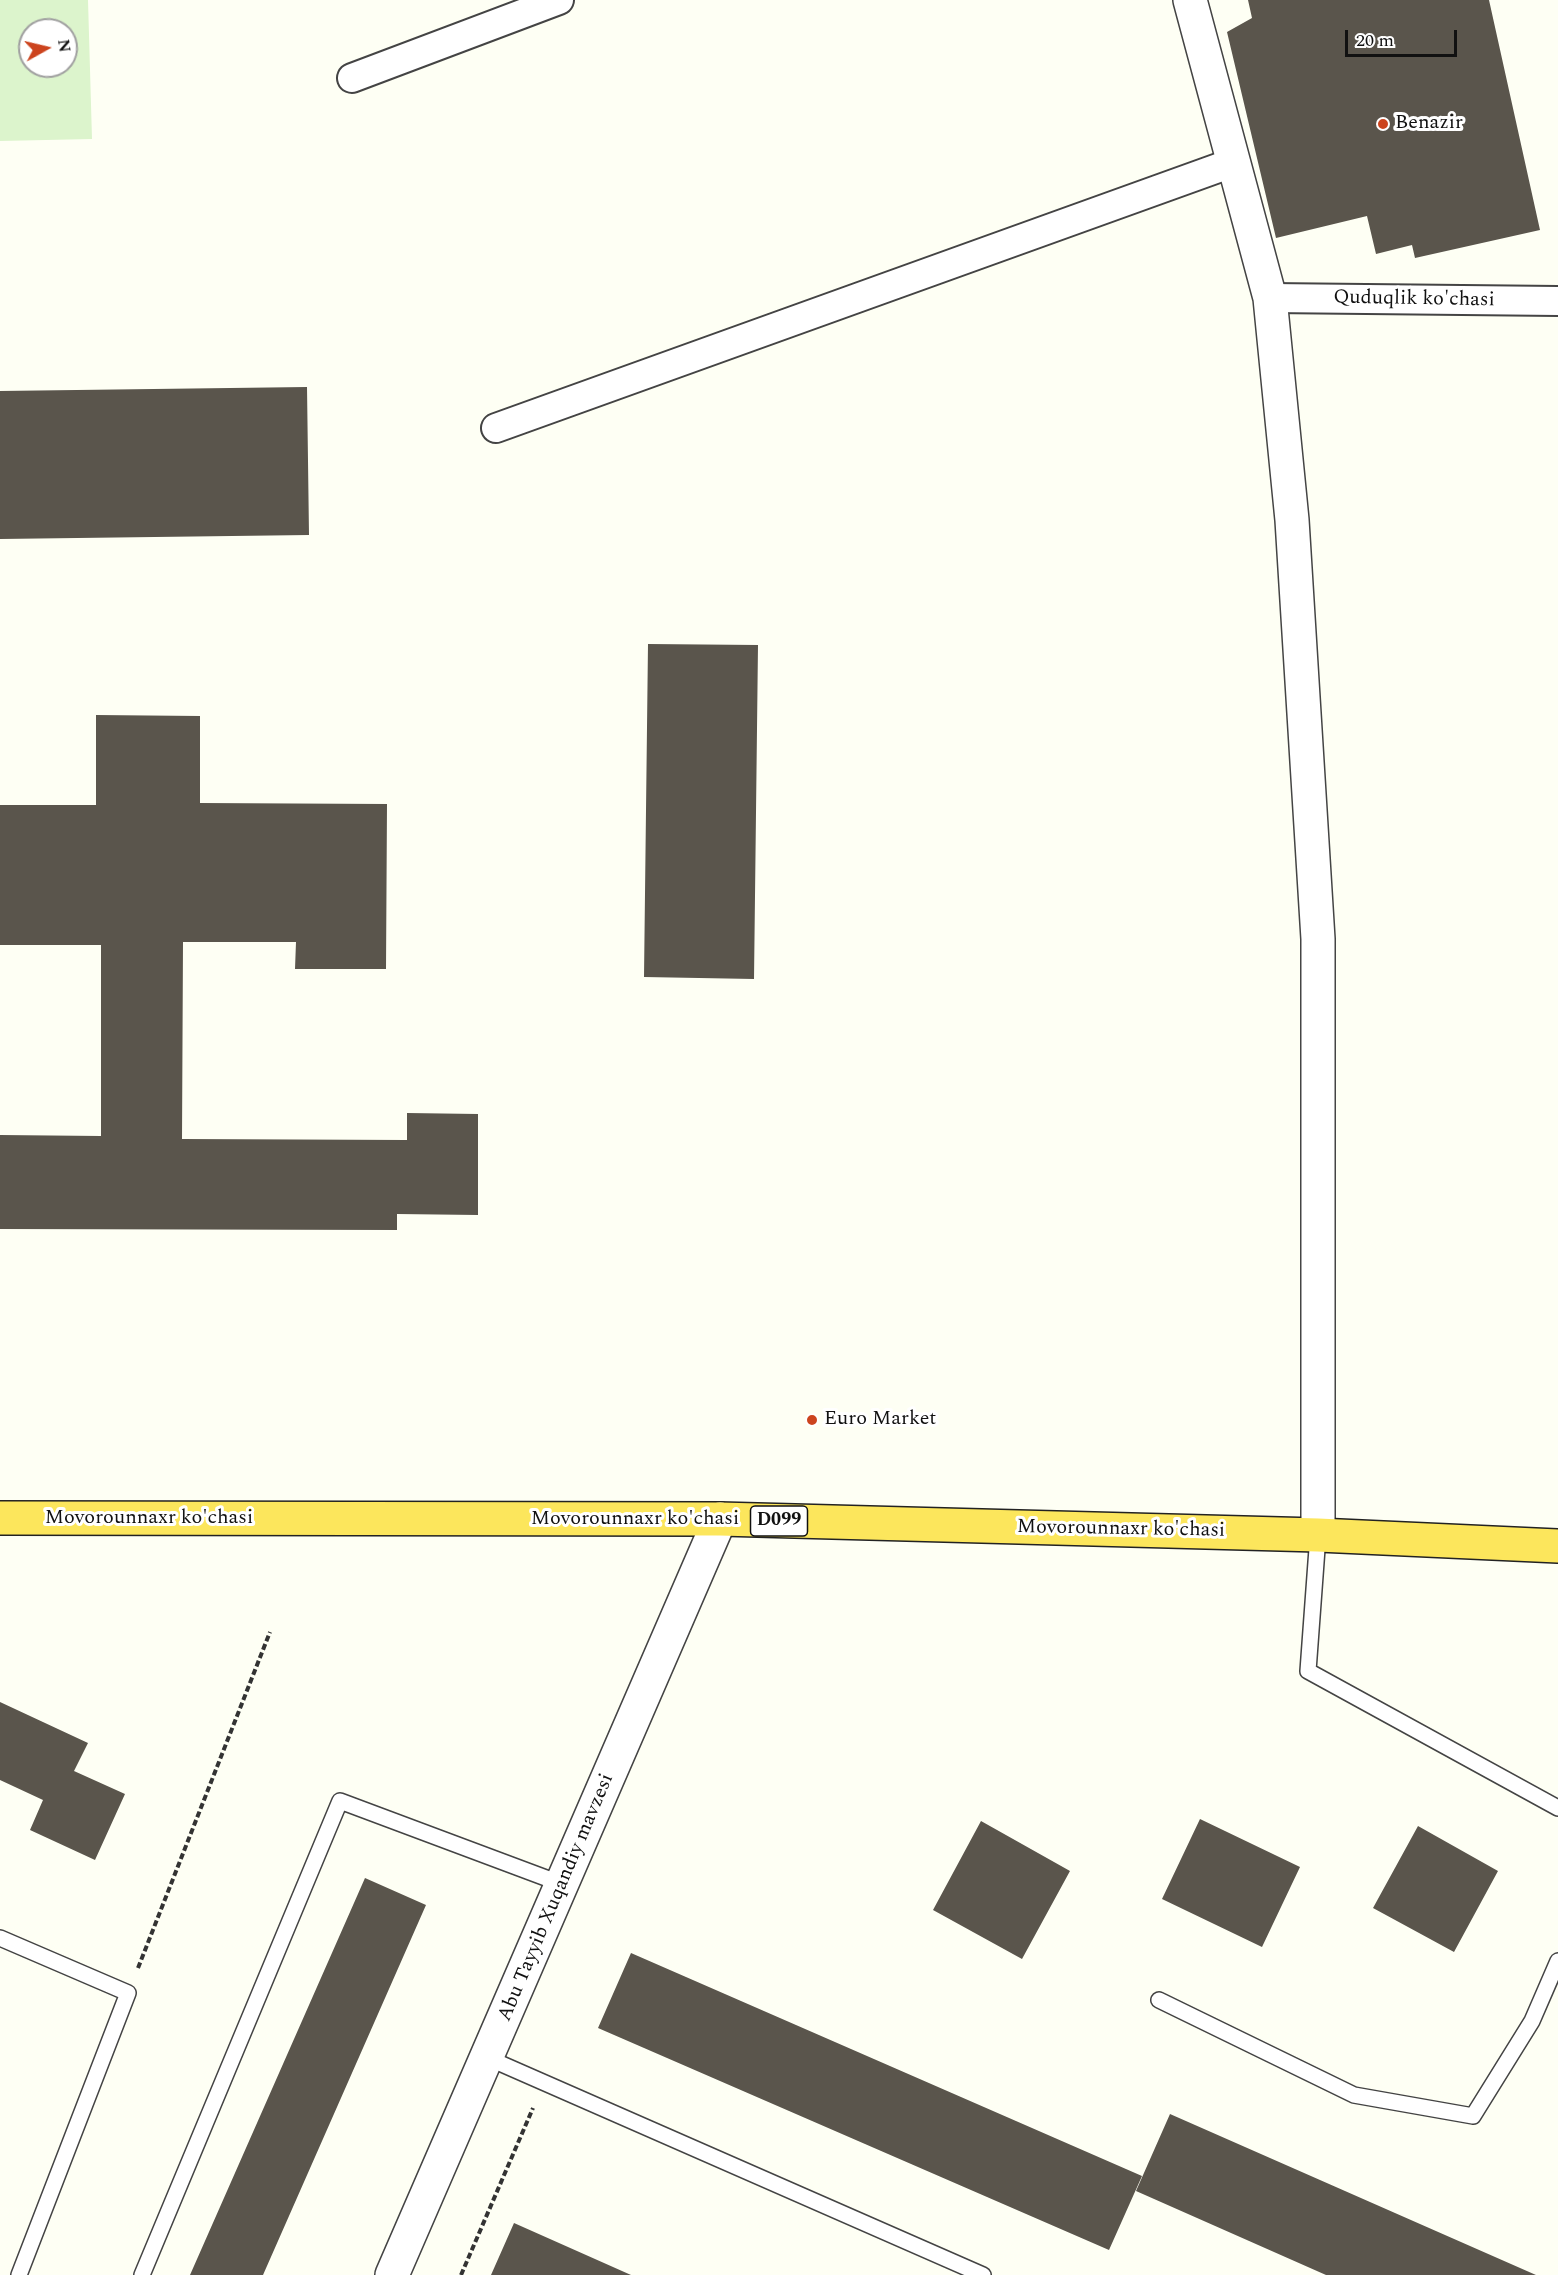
<!DOCTYPE html>
<html>
<head>
<meta charset="utf-8">
<style>
  body { margin:0 }
  #map { position:relative; width:1558px; height:2275px; overflow:hidden; background:#fefff4; font-family:Spectral,serif }
  canvas { display:block }
  .north { position:absolute; left:18px; top:18px; width:60px; height:60px; box-sizing:border-box; background:#fff; border:2px solid #a0a0a0; border-radius:50%; rotate:82deg; font-size:16px; font-weight:700; line-height:24px; text-align:center; color:#111 }
  .north::after { content:''; display:block; margin:auto; width:21px; height:27px; background:#cc441e; clip-path:polygon(50% 0,100% 100%,50% 72%,0 100%) }
  .scale { position:absolute; left:1345px; top:30px; width:112px; height:27px; box-sizing:border-box; border:3px solid #111; border-top:0; padding-left:8px; font-size:18px; line-height:21px; white-space:nowrap; color:#111; -webkit-text-stroke:4px #fff; paint-order:stroke }
</style>
</head>
<body>
<div id="map">
<canvas width="1558" height="2275"></canvas>
<div class="north">N</div>
<div class="scale">20 m</div>
</div>
<script>
const c = document.querySelector('canvas').getContext('2d');
c.lineJoin = 'round';
function fill(path, color) {
  c.fillStyle = color;
  c.fill(path, 'evenodd');
}
function stroke(path, color, width, dash) {
  c.strokeStyle = color;
  c.lineWidth = width;
  c.lineCap = dash ? 'butt' : 'round';
  c.setLineDash(dash || []);
  c.stroke(path);
}
function write(font, color, halo, rows, align = 'center') {
  c.font = font + ' Spectral,serif';
  c.lineWidth = 6;
  c.setLineDash([]);
  c.textBaseline = 'middle';
  c.strokeStyle = halo;
  c.fillStyle = color;
  for (const [text, x, y, turn = 0] of rows) {
    c.save();
    c.translate(x, y);
    c.rotate((+turn || 0) * Math.PI / 180);
    c.textAlign = isNaN(turn) ? turn : align;
    if (halo) c.strokeText(text, 0, 0);
    c.fillText(text, 0, 0);
    c.restore();
  }
}
const pitch = new Path2D(`
  M0,0H88L92,139L0,141ZM30,30H66V66H30Z`);
const building = new Path2D(`
  M1248,0H1489L1540,230L1415,258L1412,245L1376,254L1367,216L1276,238L1227,32L1252,18Z
  M307,387L309,535L0,539V391Z
  M648,644L758,645L754,979L644,977Z
  M96,715L200,716V803L387,804L386,969H295L296,942H183L182,1139L407,1140V1113L478,1114V1215L397,1214V1230L0,1229V1135L101,1136V945H0V805H96Z
  M0,1702L88,1743L74,1771L125,1794L95,1860L30,1830L43,1800L0,1780Z
  M1200,1819L1300,1867L1262,1947L1162,1899Z
  M981,1821L1070,1871L1022,1959L933,1910Z
  M1418,1826L1498,1871L1454,1952L1373,1908Z
  M365,1878L426,1905L263,2275H190Z
  M631,1953L1142,2176L1109,2250L598,2028Z
  M1170,2114L1420,2224L1536,2275H1326L1136,2191Z
  M514,2223L631,2275H491Z`);
const path = new Path2D(`
  M138,1968L270,1632
  M461,2275L533,2108`);
const service = new Path2D(`
  M1318,1535L1308,1671L1558,1808
  M0,1938L128,1993L19,2275
  M1159,2000L1354,2095L1473,2116L1532,2021L1558,1961
  M488,2058L983,2275
  M142,2275L340,1801L562,1884`);
const minor = new Path2D(`
  M352,78L559,0
  M1270,298L1558,301
  M496,428L1232,163`);
const tertiary = new Path2D(`
  M1190,0L1270,298L1292,520L1318,939V1535
  M392,2275L720,1519`);
const trunk = new Path2D(`
  M0,1518L720,1519L1318,1535L1558,1546`);
const markers = [
  [1383,124,6,"#cc441e"],
  [812,1420,6,"#cc441e"]
];
const shields = [
  [779,1521,57]
];
const shieldNames = [
  ["D099",779,1521]
];
const poiNames = [
  ["Benazir",1395,124],
  ["Euro Market",824,1420]
];
const streetNames = [
  ["Quduqlik ko'chasi",1414,300,1],
  ["Movorounnaxr ko'chasi",149,1519],
  ["Movorounnaxr ko'chasi",635,1520],
  ["Movorounnaxr ko'chasi",1121,1530,1],
  ["Abu Tayyib Xuqandiy mavzesi",557,1898,-67]
];
fill(pitch, '#dcf4cc');
fill(building, '#5a554c');
stroke(service, '#444', 18);
stroke(minor, '#444', 32);
stroke(tertiary, '#444', 36);
stroke(trunk, '#222', 36);
stroke(path, '#333', 4, [6, 3]);
stroke(service, '#fff', 15);
stroke(minor, '#fff', 28);
stroke(tertiary, '#fff', 33);
stroke(trunk, '#fce65c', 33);
for (const [x, y, r, color] of markers) {
  const dot = new Path2D();
  dot.arc(x, y, r, 0, 2 * Math.PI);
  c.fillStyle = color;
  c.fill(dot);
  stroke(dot, '#fff', 2);
}
for (const [x, y, w] of shields) {
  const box = new Path2D();
  box.roundRect(x - w / 2, y - 15, w, 30, 4.5);
  c.fillStyle = '#fff';
  c.fill(box);
  stroke(box, '#111', 1.5);
}
write('bold 18px', '#111', null, shieldNames);
write('20px', '#111', '#fff', poiNames, 'left');
write('20px', '#111', '#fff', streetNames);
</script>
</body>
</html>
